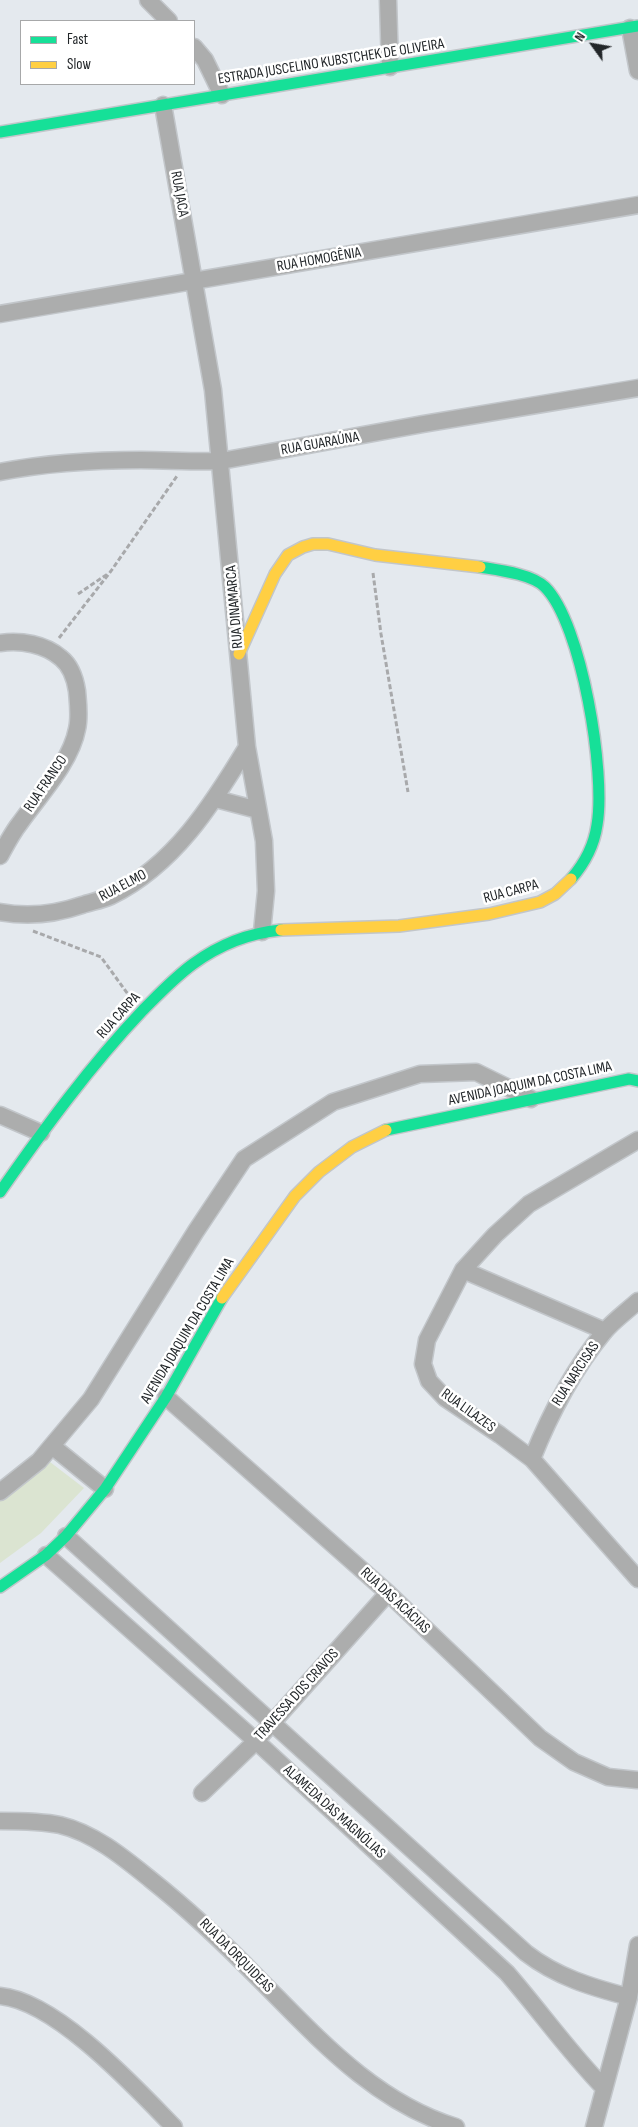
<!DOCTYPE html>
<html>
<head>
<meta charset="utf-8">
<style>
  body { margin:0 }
  #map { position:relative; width:638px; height:2127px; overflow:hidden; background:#e4e9ee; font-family:"Sofia Sans Condensed",sans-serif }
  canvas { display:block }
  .legend { position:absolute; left:20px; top:20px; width:175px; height:65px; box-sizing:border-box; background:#fff; border:1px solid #a7a8a9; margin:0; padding:6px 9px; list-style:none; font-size:15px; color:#222629 }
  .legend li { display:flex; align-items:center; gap:10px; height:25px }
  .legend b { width:25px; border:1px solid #a7a8a9 }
  .north { position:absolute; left:568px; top:20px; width:50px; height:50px; -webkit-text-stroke:4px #fff; paint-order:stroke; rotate:302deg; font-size:14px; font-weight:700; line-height:20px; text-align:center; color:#222629 }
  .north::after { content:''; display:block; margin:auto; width:18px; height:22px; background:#222629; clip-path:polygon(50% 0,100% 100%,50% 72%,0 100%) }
</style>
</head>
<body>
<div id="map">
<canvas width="638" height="2127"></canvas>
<ul class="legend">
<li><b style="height:6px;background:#16e098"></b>Fast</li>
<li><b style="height:6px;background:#ffcf43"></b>Slow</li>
</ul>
<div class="north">N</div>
</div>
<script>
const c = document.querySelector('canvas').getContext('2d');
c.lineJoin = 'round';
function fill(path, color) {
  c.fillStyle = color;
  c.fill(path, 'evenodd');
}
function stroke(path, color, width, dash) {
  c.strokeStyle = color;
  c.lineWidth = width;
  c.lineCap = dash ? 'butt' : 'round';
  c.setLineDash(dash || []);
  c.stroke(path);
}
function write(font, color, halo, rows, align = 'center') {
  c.font = font + ' "Sofia Sans Condensed",sans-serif';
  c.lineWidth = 5;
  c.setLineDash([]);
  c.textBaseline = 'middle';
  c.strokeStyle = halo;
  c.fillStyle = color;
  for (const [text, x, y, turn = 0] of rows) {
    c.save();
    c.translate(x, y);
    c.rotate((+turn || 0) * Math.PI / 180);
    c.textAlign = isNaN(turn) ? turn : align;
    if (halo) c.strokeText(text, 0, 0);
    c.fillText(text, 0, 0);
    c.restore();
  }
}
const green = new Path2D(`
  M50,1462L84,1488L41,1533L0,1563V1496Z`);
const path = new Path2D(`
  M373,573L381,634L408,792
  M78,594L109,573
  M59,638L111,571L177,476
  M33,931L101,957L130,997`);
const street = new Path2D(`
  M148,0L169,21
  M388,0L390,67
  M630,28L638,71
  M194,47L205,60L222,95
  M163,105L213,390L247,747L264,841L266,891L262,932
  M0,314L638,205
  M0,472C46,463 94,460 141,460C168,460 193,462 221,461L423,424L638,388
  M0,643C21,640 45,644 61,658C71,666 75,678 77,691C78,703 80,717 77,729C71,762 39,796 20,823C12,833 6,845 0,856
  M216,799L258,810
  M0,912C27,917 56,914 82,905C91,902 102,900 111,896C174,865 212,805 247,747
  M0,1115L41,1133
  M638,1140L529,1204L495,1235L463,1270L427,1340L423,1364L429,1381L445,1398L500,1435L532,1459L638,1579
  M463,1270L605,1331
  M166,1397L388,1593L540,1738L574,1762L608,1777L637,1780
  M52,1446L105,1489
  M532,1459C550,1414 572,1371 604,1332C613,1321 627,1311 638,1301
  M0,1492L39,1461L91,1399L196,1231L244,1159L333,1102L420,1074L476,1072L531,1099
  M66,1536L526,1953C557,1977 591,1987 629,1997
  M46,1555L256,1741L507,1973C540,2011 569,2052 604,2088
  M202,1793L256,1741L388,1593
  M0,1821C20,1821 41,1821 60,1825C94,1833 124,1858 150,1879C189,1910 224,1943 259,1979C317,2037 374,2102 456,2127
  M0,1996C56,2001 135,2087 174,2127
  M594,2127L629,1997L638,1945`);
const fast = new Path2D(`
  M0,132L638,26
  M480,567C498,570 532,574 545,587C582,624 606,774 597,825C594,846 585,863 571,879
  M386,1130L629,1079L638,1081
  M0,1192C44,1129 90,1066 143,1010C159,994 175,977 193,964C219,945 249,933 281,930
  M0,1587L46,1555L66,1536L105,1489L166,1397L222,1298`);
const slow = new Path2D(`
  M239,654L275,574L288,555L303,547L313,544H328L375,555L480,567
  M281,930L399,926L489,914L540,902L555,894L571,879
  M222,1298L295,1196L319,1172L352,1147L386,1130`);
const streetNames = [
  ["ESTRADA JUSCELINO KUBSTCHEK DE OLIVEIRA",331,62,-9],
  ["RUA JACA",179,194,80],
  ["RUA HOMOGÊNIA",319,260,-10],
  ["RUA GUARAÚNA",320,444,-10],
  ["RUA DINAMARCA",235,607,-95],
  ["RUA FRANCO",46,784,-56],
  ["RUA ELMO",123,886,-28],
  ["RUA CARPA",511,892,-15],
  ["RUA CARPA",119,1016,-48],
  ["AVENIDA JOAQUIM DA COSTA LIMA",530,1084,-12],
  ["AVENIDA JOAQUIM DA COSTA LIMA",188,1331,-59],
  ["RUA NARCISAS",576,1374,-57],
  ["RUA LILAZES",468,1411,36],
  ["RUA DAS ACÁCIAS",395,1601,43],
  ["TRAVESSA DOS CRAVOS",297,1695,-48],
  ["ALAMEDA DAS MAGNÓLIAS",334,1812,42],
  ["RUA DA ORQUIDEAS",236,1956,45]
];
fill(green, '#dbe4d1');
stroke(street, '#c2c6ca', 19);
stroke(fast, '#c2c6ca', 14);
stroke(slow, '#c2c6ca', 14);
stroke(path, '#a8a9ab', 3, [5, 2.5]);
stroke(street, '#acadad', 16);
stroke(fast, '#16e098', 11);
stroke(slow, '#ffcf43', 11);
write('15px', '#222629', '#fff', streetNames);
</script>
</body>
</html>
